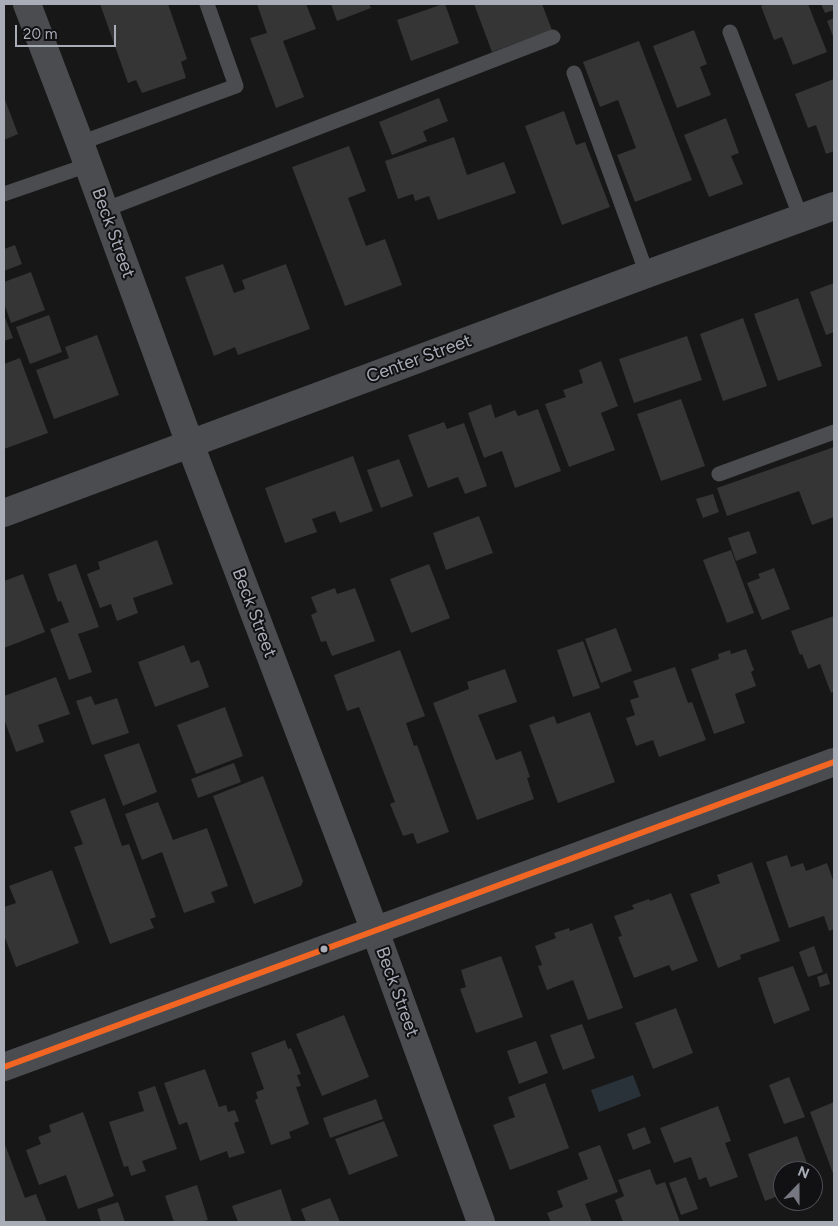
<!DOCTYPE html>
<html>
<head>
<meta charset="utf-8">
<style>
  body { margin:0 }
  #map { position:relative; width:838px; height:1226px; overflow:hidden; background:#171717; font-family:Figtree,sans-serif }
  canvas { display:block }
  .frame { position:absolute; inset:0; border:5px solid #a8adb8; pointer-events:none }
  .north { position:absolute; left:773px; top:1161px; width:50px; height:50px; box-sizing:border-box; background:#111113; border:1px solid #4d4f55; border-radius:50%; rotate:22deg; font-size:14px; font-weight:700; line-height:20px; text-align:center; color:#a8adb8 }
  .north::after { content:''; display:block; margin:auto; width:18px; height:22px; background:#757880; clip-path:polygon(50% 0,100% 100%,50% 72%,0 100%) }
  .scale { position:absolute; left:15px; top:25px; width:101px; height:22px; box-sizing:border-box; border:2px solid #a8adb8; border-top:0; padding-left:6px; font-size:15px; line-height:18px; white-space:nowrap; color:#a8adb8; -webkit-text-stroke:4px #111113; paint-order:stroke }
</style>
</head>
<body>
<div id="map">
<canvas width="838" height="1226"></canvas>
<div class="frame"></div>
<div class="north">N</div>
<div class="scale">20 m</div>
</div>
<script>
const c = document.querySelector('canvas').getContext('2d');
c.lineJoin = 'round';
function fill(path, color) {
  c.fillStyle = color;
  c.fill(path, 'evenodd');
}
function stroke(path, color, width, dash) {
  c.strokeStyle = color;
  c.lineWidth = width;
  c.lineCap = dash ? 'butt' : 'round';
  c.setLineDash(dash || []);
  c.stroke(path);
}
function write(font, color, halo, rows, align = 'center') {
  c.font = font + ' Figtree,sans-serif';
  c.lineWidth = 4;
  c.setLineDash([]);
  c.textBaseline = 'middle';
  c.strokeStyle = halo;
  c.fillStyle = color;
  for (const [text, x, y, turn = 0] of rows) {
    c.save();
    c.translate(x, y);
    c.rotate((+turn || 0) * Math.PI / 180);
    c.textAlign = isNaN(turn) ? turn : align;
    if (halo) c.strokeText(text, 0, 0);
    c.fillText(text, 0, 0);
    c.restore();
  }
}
const water = new Path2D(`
  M633,1075L641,1096L599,1112L591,1090Z`);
const building = new Path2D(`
  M100,4H168L187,59L181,62L186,78L142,93L136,80L128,83Z
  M257,4H306L316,29L283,41L304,97L276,108L250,38L267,33Z
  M331,4H369L371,8L337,21Z
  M443,4H445L459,43L411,61L397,20Z
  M474,4H542L552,30L492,52Z
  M766,4H808L827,52L793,65L782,37L774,40L761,6Z
  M821,4H834V10L825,13Z
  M834,18V39L827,21Z
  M694,30L707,64L700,67L711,95L677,108L653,46Z
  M639,41L692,180L635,202L617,155L636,148L618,100L600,107L583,62Z
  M834,79V151L826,154L816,125L808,128L795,94Z
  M4,97L18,134L4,140Z
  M439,98L448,121L423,131L427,141L392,155L379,122Z
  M564,111L576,145L585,142L610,207L562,225L525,126Z
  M726,118L739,153L731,156L743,184L709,197L684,135Z
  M454,137L467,175L504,162L516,193L438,220L429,196L415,201L413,194L398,199L385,161Z
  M349,146L366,191L348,198L366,246L385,239L402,285L345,306L292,167Z
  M15,245L22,264L4,271V249Z
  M223,264L234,293L245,289L242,280L286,264L310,329L238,355L235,347L214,356L185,277Z
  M31,272L45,310L11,323L4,303V282Z
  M834,283V332L826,335L810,292Z
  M798,298L822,366L778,381L754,314Z
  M4,315L13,338L4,341Z
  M49,315L62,352L30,364L16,327Z
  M743,318L767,386L723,401L700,334Z
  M97,335L119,395L54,419L36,370L69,358L65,347Z
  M687,336L702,380L634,403L619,359Z
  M20,358L48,433L4,449V364Z
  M601,361L618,406L601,413L615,450L569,467L545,404L566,397L563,390L583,383L579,370Z
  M681,399L705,466L661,481L637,414Z
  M491,404L495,418L515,410L518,416L538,409L561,471L515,488L502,451L484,458L468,413Z
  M444,422L447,429L464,423L487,486L465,494L458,477L428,488L408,435Z
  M834,447V517L812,525L799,491L727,516L717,488Z
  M353,456L373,511L340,523L335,511L312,519L317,532L285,543L265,488Z
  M399,459L413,496L381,508L367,470Z
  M713,494L719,512L703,518L696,499Z
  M479,516L493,553L446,570L433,533Z
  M749,531L757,553L736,561L728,538Z
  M157,540L173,584L133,598L138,613L117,621L111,604L100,608L87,574L100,569L98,562Z
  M731,550L754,613L727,623L703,560Z
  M76,564L99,627L78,634L92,672L69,680L50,629L69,622L61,601L58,602L48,574Z
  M429,564L450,618L411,633L390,579Z
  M774,568L790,609L762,620L747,583L760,578L758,574Z
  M23,574L45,632L4,648V581Z
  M335,588L337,594L355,588L375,641L332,656L326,641L321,642L311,615L317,612L311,597Z
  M834,616V691L831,693L820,664L808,669L802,654L800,655L791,631Z
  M616,628L632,671L601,683L585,639Z
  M583,641L600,688L573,697L557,650Z
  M184,645L191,663L199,660L209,687L155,707L138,662Z
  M746,649L754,670L751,672L756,686L735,694L745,723L714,734L691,669L719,659L718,654L730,650L731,654Z
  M400,650L425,716L406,723L414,746L417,745L449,832L417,844L413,833L403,836L390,804L395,802L359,707L347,711L334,675Z
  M675,667L688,703L692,702L706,740L659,757L653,740L636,746L626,718L635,715L630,700L639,697L633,681Z
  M505,669L517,702L478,715L496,760L521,751L530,777L527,778L534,799L477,820L433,703L469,689L467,682Z
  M56,677L70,714L38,725L44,742L16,752L4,719V696Z
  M91,696L95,705L117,698L129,733L92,745L76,701Z
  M225,707L243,756L196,774L177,725Z
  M590,712L615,782L558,803L529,725L554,716L557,724Z
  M139,743L157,792L123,806L104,755Z
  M234,763L241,782L198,798L191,779Z
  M263,776L303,881L301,886L254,904L213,796Z
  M105,798L122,846L129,844L156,917L150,919L154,928L110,944L74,847L83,844L70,811Z
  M158,802L173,840L207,828L228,886L211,892L215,902L184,913L162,852L142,860L125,814Z
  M787,855L791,867L803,863L806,871L827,863L834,883V929L829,931L824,916L789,928L766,862Z
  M752,862L780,941L740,955L741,959L718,968L690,894L720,883L717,875Z
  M52,870L79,943L16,967L4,935V907L16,903L9,886Z
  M671,893L698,961L672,971L669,965L634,978L618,937L622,936L614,916L634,909L632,905L649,899L650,901Z
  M592,923L623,1008L588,1020L573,980L547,990L538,966L542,965L535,946L556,938L554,933L569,928L570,931Z
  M814,946L823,972L808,977L799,952Z
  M501,956L523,1017L476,1033L460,989L466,987L461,970Z
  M793,966L810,1010L774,1024L758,978Z
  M827,973L830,984L820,987L817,977Z
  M676,1008L693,1053L653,1069L635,1023Z
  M344,1015L369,1077L322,1096L296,1034Z
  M582,1024L595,1058L563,1070L550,1035Z
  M285,1040L288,1049L291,1048L301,1074L297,1075L301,1086L296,1087L309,1124L289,1132L291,1138L271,1145L255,1100L258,1098L256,1092L264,1089L251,1053Z
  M536,1041L548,1073L519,1084L507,1051Z
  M205,1069L219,1107L226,1105L228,1112L235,1110L239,1121L234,1123L245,1153L229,1158L227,1151L200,1161L187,1122L179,1125L164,1083Z
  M789,1077L805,1117L784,1124L769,1085Z
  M545,1083L569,1148L510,1170L493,1125L515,1117L508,1097Z
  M155,1086L177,1149L142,1161L146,1171L131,1176L128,1166L124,1167L109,1122L144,1111L138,1092Z
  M376,1099L383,1119L330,1138L323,1118Z
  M834,1102V1176L810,1112Z
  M718,1106L731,1141L725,1143L738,1177L710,1187L706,1177L699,1180L691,1157L674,1163L660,1128Z
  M83,1112L114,1196L78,1209L66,1175L39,1185L26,1150L41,1144L38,1137L51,1132L49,1125Z
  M384,1121L398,1156L349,1175L335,1139Z
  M645,1127L651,1143L633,1150L627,1134Z
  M797,1136L810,1171H783V1201H787L781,1203L778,1196L765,1201L748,1154Z
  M4,1142L25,1198L36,1194L47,1222H4Z
  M600,1145L618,1192L585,1204L592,1222H551L547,1213L563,1207L557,1191L588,1179L578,1153Z
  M650,1169L656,1185L665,1182L680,1222H623L615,1200L624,1196L618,1180Z
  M686,1177L698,1209L681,1215L669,1183Z
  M197,1185L208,1220L201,1222H174L165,1196Z
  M281,1189L292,1222H238L232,1206Z
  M330,1198L340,1222H306L301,1209Z
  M118,1202L125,1222H101L97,1209Z`);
const service = new Path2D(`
  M730,32L801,218
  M574,73L647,274
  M80,143L236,86L207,4
  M4,194L88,165
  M104,210L553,37
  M719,474L834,432`);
const minor = new Path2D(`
  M27,4L80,143L190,444L375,931L481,1222
  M4,513L647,274L834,206`);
const tertiary = new Path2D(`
  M4,1067L834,762`);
const bus1 = new Path2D(`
  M4,1067L834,762`);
const markers = [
  [324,949,4.5,"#a8adb8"]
];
const streetNames = [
  ["Beck Street",113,233,70],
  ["Center Street",419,359,-20],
  ["Beck Street",254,613,69],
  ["Beck Street",397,992,70]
];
fill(water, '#2a3239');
fill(building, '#353536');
stroke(service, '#4b4c50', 15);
stroke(minor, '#4b4c50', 28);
stroke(tertiary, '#4b4c50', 28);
stroke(bus1, '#f26522', 6);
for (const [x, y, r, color] of markers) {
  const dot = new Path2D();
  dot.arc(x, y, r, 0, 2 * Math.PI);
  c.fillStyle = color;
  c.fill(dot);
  stroke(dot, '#111113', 2);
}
write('18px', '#a8adb8', '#111113', streetNames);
</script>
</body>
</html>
